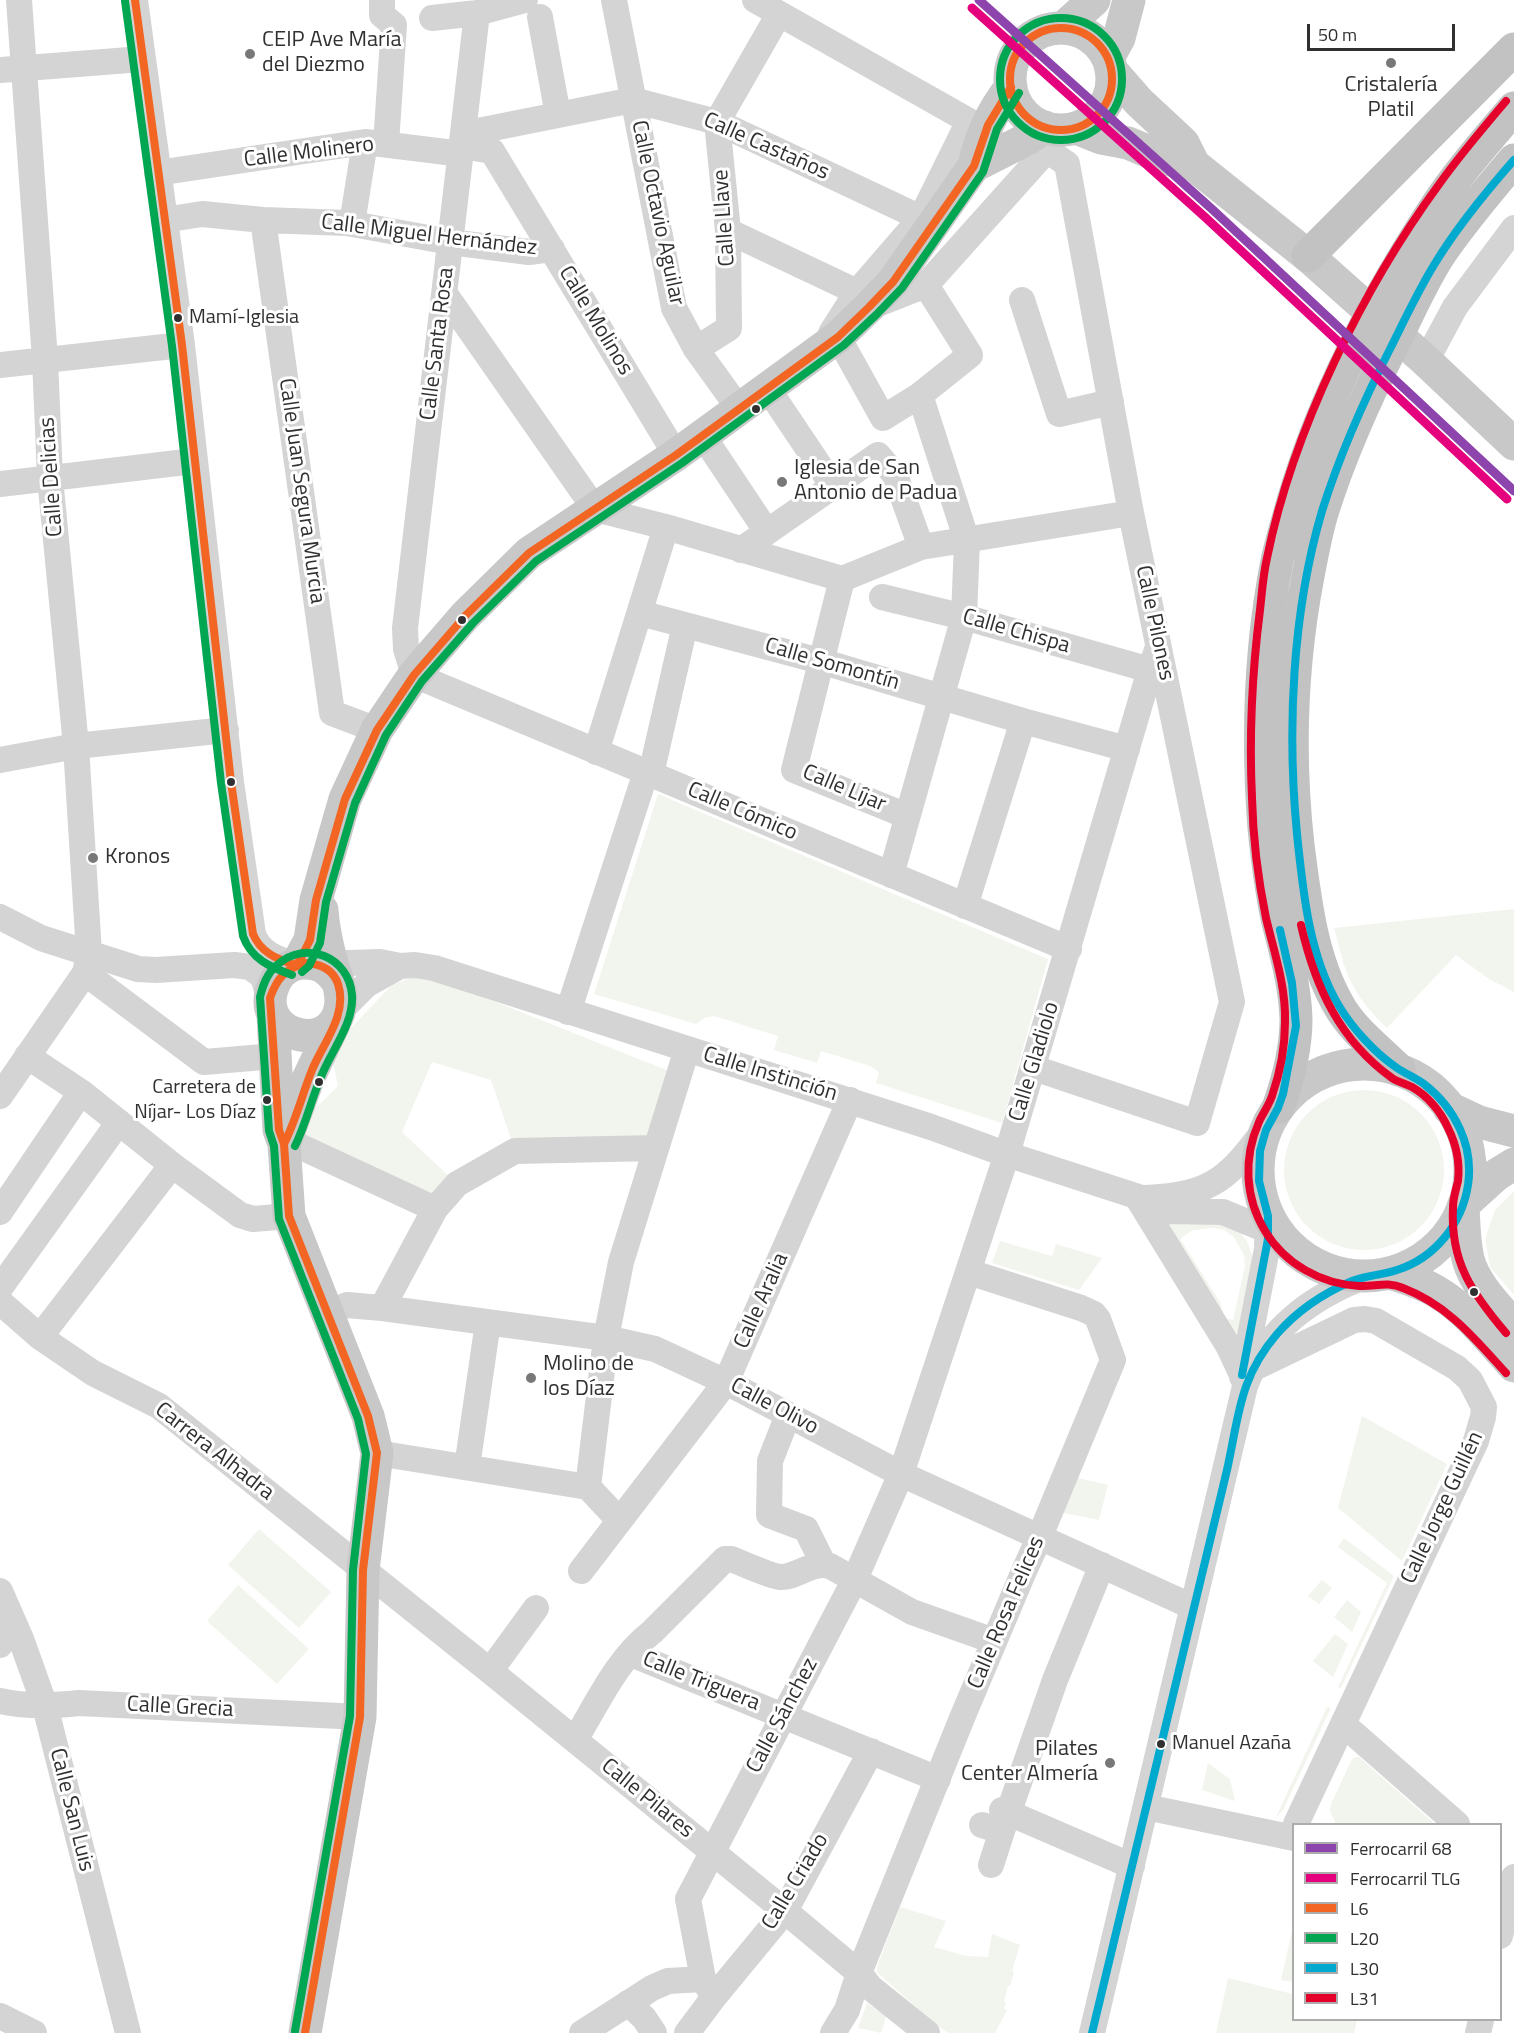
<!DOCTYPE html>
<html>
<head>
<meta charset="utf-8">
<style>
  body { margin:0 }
  #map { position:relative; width:1514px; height:2033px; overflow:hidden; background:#fff; font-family:"Titillium Web",sans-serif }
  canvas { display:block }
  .legend { position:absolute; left:1292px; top:1823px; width:210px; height:198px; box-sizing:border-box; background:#fff; border:2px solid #acacac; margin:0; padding:8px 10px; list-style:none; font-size:18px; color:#303030 }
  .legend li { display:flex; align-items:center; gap:12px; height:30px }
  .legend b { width:30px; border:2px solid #acacac }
  .scale { position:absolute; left:1307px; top:24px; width:148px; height:27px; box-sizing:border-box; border:3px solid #303030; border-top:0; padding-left:8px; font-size:18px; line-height:21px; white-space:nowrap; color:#303030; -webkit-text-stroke:4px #fff; paint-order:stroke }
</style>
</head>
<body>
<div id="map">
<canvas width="1514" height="2033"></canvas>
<ul class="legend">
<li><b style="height:8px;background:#8e44ad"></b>Ferrocarril 68</li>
<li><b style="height:8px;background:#e5007d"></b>Ferrocarril TLG</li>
<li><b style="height:8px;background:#f26522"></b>L6</li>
<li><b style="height:8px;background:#00a651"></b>L20</li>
<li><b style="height:8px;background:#00a9ce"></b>L30</li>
<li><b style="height:8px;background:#e4002b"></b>L31</li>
</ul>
<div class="scale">50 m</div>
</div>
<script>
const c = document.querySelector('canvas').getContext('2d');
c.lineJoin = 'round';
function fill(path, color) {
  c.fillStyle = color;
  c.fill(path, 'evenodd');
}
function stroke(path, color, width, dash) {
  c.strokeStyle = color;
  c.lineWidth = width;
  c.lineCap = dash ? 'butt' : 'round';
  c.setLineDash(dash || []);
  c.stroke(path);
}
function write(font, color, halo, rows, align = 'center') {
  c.font = font + ' "Titillium Web",sans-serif';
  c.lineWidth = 6;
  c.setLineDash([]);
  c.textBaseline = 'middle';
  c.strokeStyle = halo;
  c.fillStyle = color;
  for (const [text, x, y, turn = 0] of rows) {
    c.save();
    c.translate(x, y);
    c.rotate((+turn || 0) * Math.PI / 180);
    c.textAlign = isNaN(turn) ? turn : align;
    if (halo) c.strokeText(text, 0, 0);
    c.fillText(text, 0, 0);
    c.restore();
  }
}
const green = new Path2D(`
  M658,794L1048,959L1002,1123L876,1083L879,1072L870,1066L821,1051L817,1063L774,1050L778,1036L714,1016L704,1018L696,1024L594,994Z
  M1514,909V992L1489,979L1456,955L1387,1028C1368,1010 1352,990 1344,965C1340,953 1338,940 1334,928Z
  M423,973L679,1075L655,1148L515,1151L491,1080L432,1062L402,1132L457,1184L435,1209L299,1146L301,1117L320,1104L338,1086L332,1058L347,1032L392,985Z
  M1284 1170a80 80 0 1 1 160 0a80 80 0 1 1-160 0Z
  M1514,1191V1295L1490,1267L1486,1244V1236L1495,1210Z
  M1211,1221L1239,1231L1247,1241L1253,1258L1235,1345L1163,1224ZM1213,1228L1224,1230L1234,1237L1244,1255L1245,1266L1233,1320L1224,1318L1220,1302L1181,1240V1238L1193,1230Z
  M1000,1241L1052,1256L1056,1244L1102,1258L1079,1290L992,1263Z
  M1362,1416L1447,1464L1402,1561L1338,1508Z
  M1074,1477L1108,1485L1099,1520L1059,1512Z
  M259,1529L331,1592L299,1628L228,1565Z
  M1344,1538L1394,1576L1341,1688L1338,1687L1387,1583L1338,1547Z
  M1322,1580L1332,1588L1319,1604L1308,1596Z
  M238,1585L309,1649L277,1684L207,1621Z
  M1347,1600L1361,1612L1352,1632L1334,1617Z
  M1335,1634L1348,1644L1333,1677L1313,1661Z
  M1327,1707L1331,1708L1283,1810L1276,1817Z
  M1356,1757H1359L1435,1824H1336L1330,1811L1331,1804L1352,1759Z
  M1208,1763L1230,1779L1235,1801L1202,1790Z
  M900,1907L946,1921L934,1947L966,1956L988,1957L992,1934L1020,1945L1012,1971L1014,1972L1010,1986H1008L1004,2002H1006L1004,2009L1007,2010L995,2033H948L930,2020L877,1972L878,1964Z
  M1293,1926L1294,1982H1293L1281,1980Z
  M1228,1978L1293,1994L1292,2003L1294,2020H1357L1354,2033H1216Z
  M867,2003L886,2016L881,2033L858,2028Z`);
const minor = new Path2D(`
  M135,0L182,345L231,782L253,934C259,953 277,959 295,965
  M382,0V15L394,25L386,144
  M614,0L674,308L696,349L740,410
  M755,0L969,121L986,128
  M477,13L405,628L406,649L414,675L1069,949
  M540,17L558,115
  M432,18L477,13L525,0
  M0,70L142,59
  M463,134L633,100L717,122L921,218
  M462,146L492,151L676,455
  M157,173L365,142L462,154
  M164,220L202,214L263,220L347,223L450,242L529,252L552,249
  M263,220L332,713L377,730
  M352,224L365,142
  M728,231L857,292
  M445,294L595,509L666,527L842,579L921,547L1131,513
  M1022,300L1059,414L1111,402
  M873,306L926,285L1047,150
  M831,333L857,292L921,218L969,121
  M838,337L883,418L920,395L970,355L926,285
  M696,349L729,328L728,231L717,122L779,14
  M1426,361L1455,307L1514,228
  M0,365L182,345
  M768,389L833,486
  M703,436L767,532
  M0,484L194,461
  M741,550L878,455L895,475L921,547
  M842,579L794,770L907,816
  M882,597L964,617L1150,670
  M640,613L820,661L1023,721L1127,749
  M596,752L666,527
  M0,760L76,746L226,730
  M651,774L685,625
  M891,875L964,617L967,541L920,395
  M965,906L1023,721
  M0,917L41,938L138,969L156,970L234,965L250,967L261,975L264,980L270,1001
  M317,964L380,962L400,966L415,965L434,968L931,1127L997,1151L1142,1198L1168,1211L1223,1212L1281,1236
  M85,973L204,1062L275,1056
  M339,1012L366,985L400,966
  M568,1012L646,772
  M27,1056L81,1092L172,1165L240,1215L253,1219L289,1216
  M1034,1068L1197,1123L1232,1002L1131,513L1067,164L1047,150
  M0,1096L85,973L89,953L76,746L50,478L45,359L19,0
  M284,1144L299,1146L435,1209
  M1137,1197L1229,1347L1242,1375
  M1145,1198C1215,1195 1229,1177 1269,1124
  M0,1212L81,1092
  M0,1288L119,1122
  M0,1302L40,1337L93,1373L159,1406L490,1671L785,1911L859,1973L871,1988L927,2033
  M382,1308L435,1209L457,1184L515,1151L655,1148
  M327,1313L347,1305L382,1308L606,1338L655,1349L726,1382L901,1474L1193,1607
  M40,1337L172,1165
  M1254,1368L1354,1320L1365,1319L1376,1321L1457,1368L1470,1380L1484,1407L1483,1417L1476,1441L1296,1824
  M1242,1377L1267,1249L1268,1216
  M788,1415L770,1461L769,1515L806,1529L824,1565
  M377,1453L588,1487
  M467,1467L488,1322
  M619,1520L588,1487L606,1338L621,1262L687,1049
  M581,1571L726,1382L850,1100
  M0,1591L21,1639L45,1706L128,2033
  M0,1645L10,1615
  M631,1654L938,1779
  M490,1671L536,1608
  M0,1701C26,1707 52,1706 79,1703L360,1717
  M1344,1725L1457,1824
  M575,1740C598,1702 617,1659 652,1632L725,1559H731C742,1563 770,1576 780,1577C796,1578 812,1561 830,1566L912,1612L994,1641
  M1146,1807L1294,1838
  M1002,1810L1132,1866
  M982,1825L1002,1831L1055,1680L1102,1565
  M991,1865L1002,1831
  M1500,1936L1514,1877
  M714,1997L703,1979L688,1899L855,1579L901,1474L1007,1154L1150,670L1158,647
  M628,2003L644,2018L654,2033
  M0,2016L34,2033
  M582,2033L652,1988L668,1981L703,1979
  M687,2033L714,1997L785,1911L871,1751
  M833,2033L847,2010L859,1973L962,1718L1024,1571L1040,1536L1113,1360L1098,1319L1094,1314L1081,1308L969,1272
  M1092,2033L1245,1386C1267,1329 1311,1297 1366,1276
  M1478,2033L1481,2020`);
const major = new Path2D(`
  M1063,28L1094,0
  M1010 79a51 51 0 1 1 102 0a51 51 0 1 1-102 0Z
  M1108,58L1119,38L1129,0
  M1111,70L1139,102L1183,143L1194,165L1308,256L1426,361L1514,444
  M1076,128L1101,138L1128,143L1166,159L1194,165
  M974,166L1029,138L1045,127
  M322,910C323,926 326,940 330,956C334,973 344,991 340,1009C328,1059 248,1032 276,980C281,971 291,964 302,963C318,962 328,968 337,981
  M297,964L310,940L316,900L345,799L377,730L414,675L465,616L529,553L676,455L838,337L869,307L893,282L974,166C980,137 992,111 1011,87
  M273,1015L279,1130L284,1144L289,1216L368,1416L377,1453L363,1570L360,1717L305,2033
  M1258 1170a106 106 0 1 1 212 0a106 106 0 1 1-212 0Z
  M1449,1108L1479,1122L1514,1131
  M285,1142L308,1079L335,1022
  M1464,1204L1496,1175L1514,1164
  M1463,1207C1464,1224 1464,1242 1468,1259C1475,1285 1497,1306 1514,1326
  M1390,1273C1406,1278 1423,1283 1437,1292C1468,1310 1490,1341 1514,1366`);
const highway = new Path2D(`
  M1308,256L1514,49
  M1399,1070C1378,1049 1352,1030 1338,1004C1311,957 1305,898 1298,845C1288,756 1291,665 1308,576C1312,555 1316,533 1322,513C1341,452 1367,395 1396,338C1410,310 1423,280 1440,254C1462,221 1489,190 1514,160
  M1278,1108C1288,1080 1296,1048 1296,1019C1295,984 1285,951 1277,918C1271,889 1267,858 1264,828C1257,740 1260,648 1277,561C1280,547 1284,533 1288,519C1317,411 1370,308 1431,214C1455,176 1485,142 1514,108`);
const bus1 = new Path2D(`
  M135,0L182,345L231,782L253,934C261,953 277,959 295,965
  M1010 79a51 51 0 1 1 102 0a51 51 0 1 1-102 0Z
  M306,963C321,964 333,969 338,984C348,1015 323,1043 312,1070C302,1095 296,1120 284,1144L279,1130L270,998C277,978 286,968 306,963Z
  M295,965L300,960L310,940L316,900L345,799L377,730L414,675L465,616L529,553L676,455L838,337L869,307L893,282L974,166L988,125L1011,87
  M284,1144L289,1216L368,1416L377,1453L363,1570L360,1717L305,2033`);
const bus2 = new Path2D(`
  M125,1L172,346L221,783L243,936C251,959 270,967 292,975
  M1000 79a61 61 0 1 1 122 0a61 61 0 1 1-122 0Z
  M302,972L309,966L320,943L326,902L355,803L386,735L422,681L473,623L536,561L682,463L844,345L876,315L902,288L983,172L997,129L1019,93
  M295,2031L350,1716L353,1570L366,1454L358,1419L279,1219L274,1146L269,1131L260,997C263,985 267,973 277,965C306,939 349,957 352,995C354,1024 331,1051 321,1077C311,1100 306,1124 295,1146`);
const bus3 = new Path2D(`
  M1242,1375L1268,1239V1216L1259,1181L1260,1151L1266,1130L1278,1108L1283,1094L1296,1026L1292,983L1280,930
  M1092,2033L1227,1470C1239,1416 1239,1378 1277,1334C1297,1311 1324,1293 1352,1281C1367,1275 1383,1275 1397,1270C1435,1258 1462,1224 1468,1185C1474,1146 1455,1108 1424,1084C1416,1078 1406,1074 1397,1068C1375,1053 1353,1029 1339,1006C1309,956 1303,892 1297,834C1287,730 1292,613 1322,511C1340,454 1364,400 1391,347C1405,319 1418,291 1434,265C1457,227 1485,193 1514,160`);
const bus4 = new Path2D(`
  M1506,101C1483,128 1460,155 1440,183C1363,288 1293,430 1267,558C1263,575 1262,593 1260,610C1252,673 1249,735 1252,798C1253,838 1258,879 1266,918C1274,952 1286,986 1285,1022C1285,1046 1280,1073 1272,1096C1269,1105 1263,1113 1259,1122C1243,1158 1245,1198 1265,1231C1285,1264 1321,1284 1359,1286C1375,1287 1387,1281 1403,1288C1448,1305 1475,1339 1506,1373
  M1301,925C1315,986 1339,1040 1392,1078C1398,1082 1406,1084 1412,1087C1428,1096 1441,1112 1448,1128C1456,1144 1460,1163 1458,1181C1456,1190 1453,1198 1453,1207C1450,1262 1472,1293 1506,1333`);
const rail1 = new Path2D(`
  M979,0L1213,210L1514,491`);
const rail2 = new Path2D(`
  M972,8L1206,218L1507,499`);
const markers = [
  [250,54,6,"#787878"],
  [1391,63,6,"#787878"],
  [178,318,5,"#303030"],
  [756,409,5,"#303030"],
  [782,482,6,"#787878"],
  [462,620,5,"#303030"],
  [231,782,5,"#303030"],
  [93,858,6,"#787878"],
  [319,1082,5,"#303030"],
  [267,1100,5,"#303030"],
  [1474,1292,5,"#303030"],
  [531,1378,6,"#787878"],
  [1161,1744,5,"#303030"],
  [1110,1763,6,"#787878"]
];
const busNames = [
  ["Mamí-Iglesia",189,318],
  ["Carretera de",256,1088,"right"],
  ["Níjar- Los Díaz",256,1113,"right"],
  ["Manuel Azaña",1172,1744]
];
const poiNames = [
  ["CEIP Ave María",262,41],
  ["del Diezmo",262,66],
  ["Cristalería",1391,86,"center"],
  ["Platil",1391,111,"center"],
  ["Iglesia de San",794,469],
  ["Antonio de Padua",794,494],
  ["Kronos",105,858],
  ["Molino de",543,1365],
  ["los Díaz",543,1390],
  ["Pilates",1098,1750,"right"],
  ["Center Almería",1098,1775,"right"]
];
const streetNames = [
  ["Calle Castaños",766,147,24],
  ["Calle Molinero",309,153,-7],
  ["Calle Octavio Aguilar",657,213,78],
  ["Calle Llave",725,218,-94],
  ["Calle Miguel Hernández",429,236,7],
  ["Calle Molinos",595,321,59],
  ["Calle Santa Rosa",438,344,-83],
  ["Calle Delicias",52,477,-94],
  ["Calle Juan Segura Murcia",301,491,82],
  ["Calle Pilones",1154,623,78],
  ["Calle Chispa",1016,632,16],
  ["Calle Somontín",832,665,16],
  ["Calle Líjar",844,789,23],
  ["Calle Cómico",742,812,23],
  ["Calle Gladiolo",1035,1062,-73],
  ["Calle Instinción",770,1075,17],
  ["Calle Aralia",762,1301,-66],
  ["Calle Olivo",774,1407,28],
  ["Carrera Alhadra",214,1452,38],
  ["Calle Jorge Guillén",1443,1508,-65],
  ["Calle Rosa Felices",1007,1613,-67],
  ["Calle Triguera",701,1682,22],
  ["Calle Grecia",180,1708,3],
  ["Calle Sánchez",783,1716,-62],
  ["Calle Pilares",647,1799,39],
  ["Calle San Luis",71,1810,76],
  ["Calle Criado",796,1882,-59]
];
fill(green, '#f2f5ed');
stroke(minor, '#d4d4d4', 26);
stroke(major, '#c8c8c8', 33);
stroke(highway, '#c2c2c2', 33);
stroke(bus1, '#f26522', 8);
stroke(bus2, '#00a651', 8);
stroke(bus3, '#00a9ce', 8);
stroke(bus4, '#e4002b', 8);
stroke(rail1, '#8e44ad', 9);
stroke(rail2, '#e5007d', 9);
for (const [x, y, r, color] of markers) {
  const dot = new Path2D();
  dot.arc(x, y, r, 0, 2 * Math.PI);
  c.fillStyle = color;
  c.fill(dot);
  stroke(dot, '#fff', 2);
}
write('20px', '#303030', '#fff', busNames, 'left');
write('22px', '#303030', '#fff', poiNames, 'left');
write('22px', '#303030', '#fff', streetNames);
</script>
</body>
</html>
